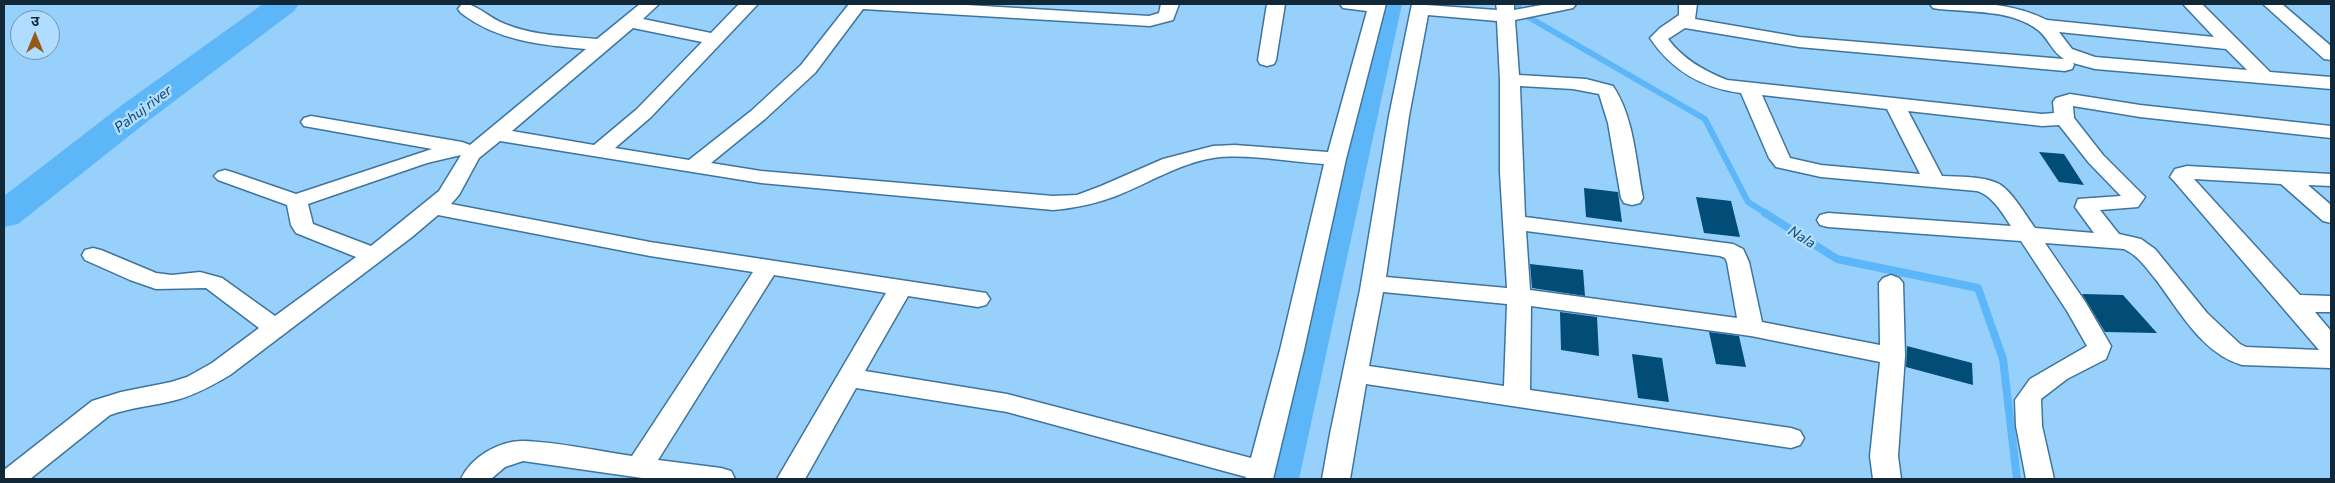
<!DOCTYPE html>
<html>
<head>
<meta charset="utf-8">
<style>
  body { margin:0 }
  #map { position:relative; width:2335px; height:483px; overflow:hidden; background:#98d0fc; font-family:Commissioner,"Noto Sans Devanagari",sans-serif }
  canvas { display:block }
  .frame { position:absolute; inset:0; border:5px solid #112838; pointer-events:none }
  .north { position:absolute; left:10px; top:10px; width:50px; height:50px; box-sizing:border-box; background:#afdcff; border:1px solid #7094af; border-radius:50%; rotate:0deg; font-size:14px; font-weight:700; line-height:20px; text-align:center; color:#112838 }
  .north::after { content:''; display:block; margin:auto; width:18px; height:22px; background:#955a19; clip-path:polygon(50% 0,100% 100%,50% 72%,0 100%) }
</style>
</head>
<body>
<div id="map">
<canvas width="2335" height="483"></canvas>
<div class="frame"></div>
<div class="north">उ</div>
</div>
<script>
const c = document.querySelector('canvas').getContext('2d');
c.lineJoin = 'round';
function stroke(path, color, width, dash) {
  c.strokeStyle = color;
  c.lineWidth = width;
  c.lineCap = dash ? 'butt' : 'round';
  c.setLineDash(dash || []);
  c.stroke(path);
}
function fill(path, color) {
  c.fillStyle = color;
  c.fill(path, 'evenodd');
}
function write(font, color, halo, rows, align = 'center') {
  c.font = font + ' Commissioner,sans-serif';
  c.lineWidth = 5;
  c.setLineDash([]);
  c.textBaseline = 'middle';
  c.strokeStyle = halo;
  c.fillStyle = color;
  for (const [text, x, y, turn = 0] of rows) {
    c.save();
    c.translate(x, y);
    c.rotate((+turn || 0) * Math.PI / 180);
    c.textAlign = isNaN(turn) ? turn : align;
    if (halo) c.strokeText(text, 0, 0);
    c.fillText(text, 0, 0);
    c.restore();
  }
}
const streamFar1 = new Path2D(`
  M1519,4L1518,11L1705,119L1748,202L1767,214`);
const stream = new Path2D(`
  M1765,213L1837,259L1978,288L2003,359L2017,479`);
const canal = new Path2D(`
  M1384,4H1402L1299,479H1270Z`);
const river = new Path2D(`
  M263,4H299L294,11L148,121L18,224L4,227V196L122,105Z`);
const building = new Path2D(`
  M2039,152L2064,154L2084,185L2059,182Z
  M1584,188L1618,192L1622,222L1586,217Z
  M1696,197L1731,201L1740,237L1704,233Z
  M1530,264L1583,270L1585,296L1532,288Z
  M2082,294L2123,295L2157,333L2105,332Z
  M1560,312L1597,317L1599,356L1561,350Z
  M1709,332L1739,336L1746,367L1716,364Z
  M1907,346L1972,363L1973,385L1906,367Z
  M1632,354L1662,358L1669,402L1638,398Z`);
const street = new Path2D(`
  M467,4C480,7 491,19 505,24C534,36 567,36 597,39L640,4H659L643,19L711,33L739,4H758L651,117L615,148L689,160L751,111L801,65L849,4H950L1149,16L1159,13L1161,4H1179L1173,20L1150,26L863,9L815,73L765,119L711,163L761,171L1053,196L1077,195L1101,186L1163,159L1213,146L1235,145L1328,152L1367,11L1343,8L1340,4H1386L1346,159L1304,350L1273,479H1245L1246,477L1007,412L856,388L805,479H777L886,293L774,275L658,460L721,468L731,471L735,479H649L523,461L505,467L491,479H461C471,457 500,440 524,441C557,442 598,451 632,456L753,272L650,256L438,215L412,237L230,375C213,385 195,395 176,400C154,406 132,407 110,415L30,479H4V470L92,401L121,392L171,382L187,377L212,363L259,328L206,288L156,289L130,280L85,260L82,255L85,250L93,248L101,250L156,273L172,275L200,272L222,278L275,316L356,257L296,233L291,225L287,205L218,180L214,176L218,172L225,170L232,172L296,194L432,149L304,126L301,122L304,118L311,116L462,142L470,145L586,49C541,45 498,41 461,13L458,9L461,5ZM633,28L702,42L637,109L594,145L512,131ZM500,141L761,183L1053,210C1075,208 1095,204 1116,196C1149,183 1178,164 1213,158C1245,153 1291,162 1324,164L1280,350L1251,458L1007,394L865,371L908,296L978,307L986,305L990,299L986,293L650,242L451,204L459,195L479,158ZM461,155L439,191L371,246L313,224L308,204L427,163Z
  M1267,4H1285L1276,60L1274,64L1267,66L1260,64L1258,60Z
  M1412,4L1497,10L1496,4H1514V10L1547,4H1576L1573,8L1515,20L1519,75L1586,79L1613,86C1634,117 1636,162 1643,198L1640,203L1632,205L1624,203L1621,198L1608,123L1599,94L1573,89L1520,86L1525,217L1733,244L1743,249L1749,262L1762,322L1880,345L1879,283L1883,278L1891,275L1899,278L1903,283L1905,356L1898,456L1901,479H1873L1870,456L1880,362L1751,336L1531,306L1530,390L1791,428L1800,431L1804,438L1800,445L1791,448L1366,384L1350,479H1322L1330,434L1360,290L1389,116ZM1428,15L1497,21L1500,80V173L1507,288L1386,277L1409,116ZM1526,231L1720,256L1725,258L1727,262L1737,318L1530,290ZM1383,292L1507,304L1504,386L1369,366Z
  M1679,4H1697L1695,19L1799,37L2064,59C2052,52 2049,39 2038,30C2013,10 1970,12 1939,9L1933,8L1930,4C1970,1 2011,2 2047,20L2214,37L2183,4H2202L2270,72L2331,77V89L2095,69L2073,63L2074,65L2072,69L2065,71L1799,47L1685,28L1668,39C1683,59 1704,71 1727,80L2042,114L2054,113L2053,102L2056,98L2070,94L2140,105L2331,126V138L2140,117L2073,106L2074,118L2103,155L2145,197L2138,207L2100,210L2119,234L2141,239L2155,249L2207,313L2240,344L2246,347L2319,350L2174,181L2170,177L2175,169L2187,166L2331,174V186L2308,185L2331,205V223L2323,221L2281,184L2194,179L2300,295L2331,296V312H2315L2331,331V368L2242,365C2203,354 2180,312 2157,281C2147,269 2139,256 2124,249L2045,243L2086,303L2111,346L2106,359L2067,379L2041,399L2042,426L2054,479H2026L2016,426L2015,400L2030,379L2087,346L2067,311L2021,241L1828,227L1820,225L1817,220L1820,215L1828,213L2011,226C2003,214 1992,195 1977,191L1821,177L1776,167L1769,158L1741,93C1702,88 1672,71 1650,38L1660,28L1679,15ZM2059,32L2226,49L2247,70L2095,57L2072,49ZM1762,95L1887,109L1920,174L1821,165L1790,158ZM1908,111L2042,126L2059,125L2089,163L2121,196L2078,199L2075,207L2094,233L2035,228C2026,216 2011,189 1997,183C1981,176 1960,177 1942,176Z
  M2263,4H2282L2331,46V60L2324,59Z`);
const waterNames = [
  ["Pahuj river",143,109,-37],
  ["Nala",1802,237,32]
];
stroke(streamFar1, '#5cb6f8', 6);
stroke(stream, '#5cb6f8', 8);
fill(canal, '#5cb6f8');
fill(river, '#5cb6f8');
fill(building, '#014d77');
stroke(street, '#3f749c', 3);
fill(street, '#fff');
write('italic 14px', '#144566', '#afdcff', waterNames);
</script>
</body>
</html>
